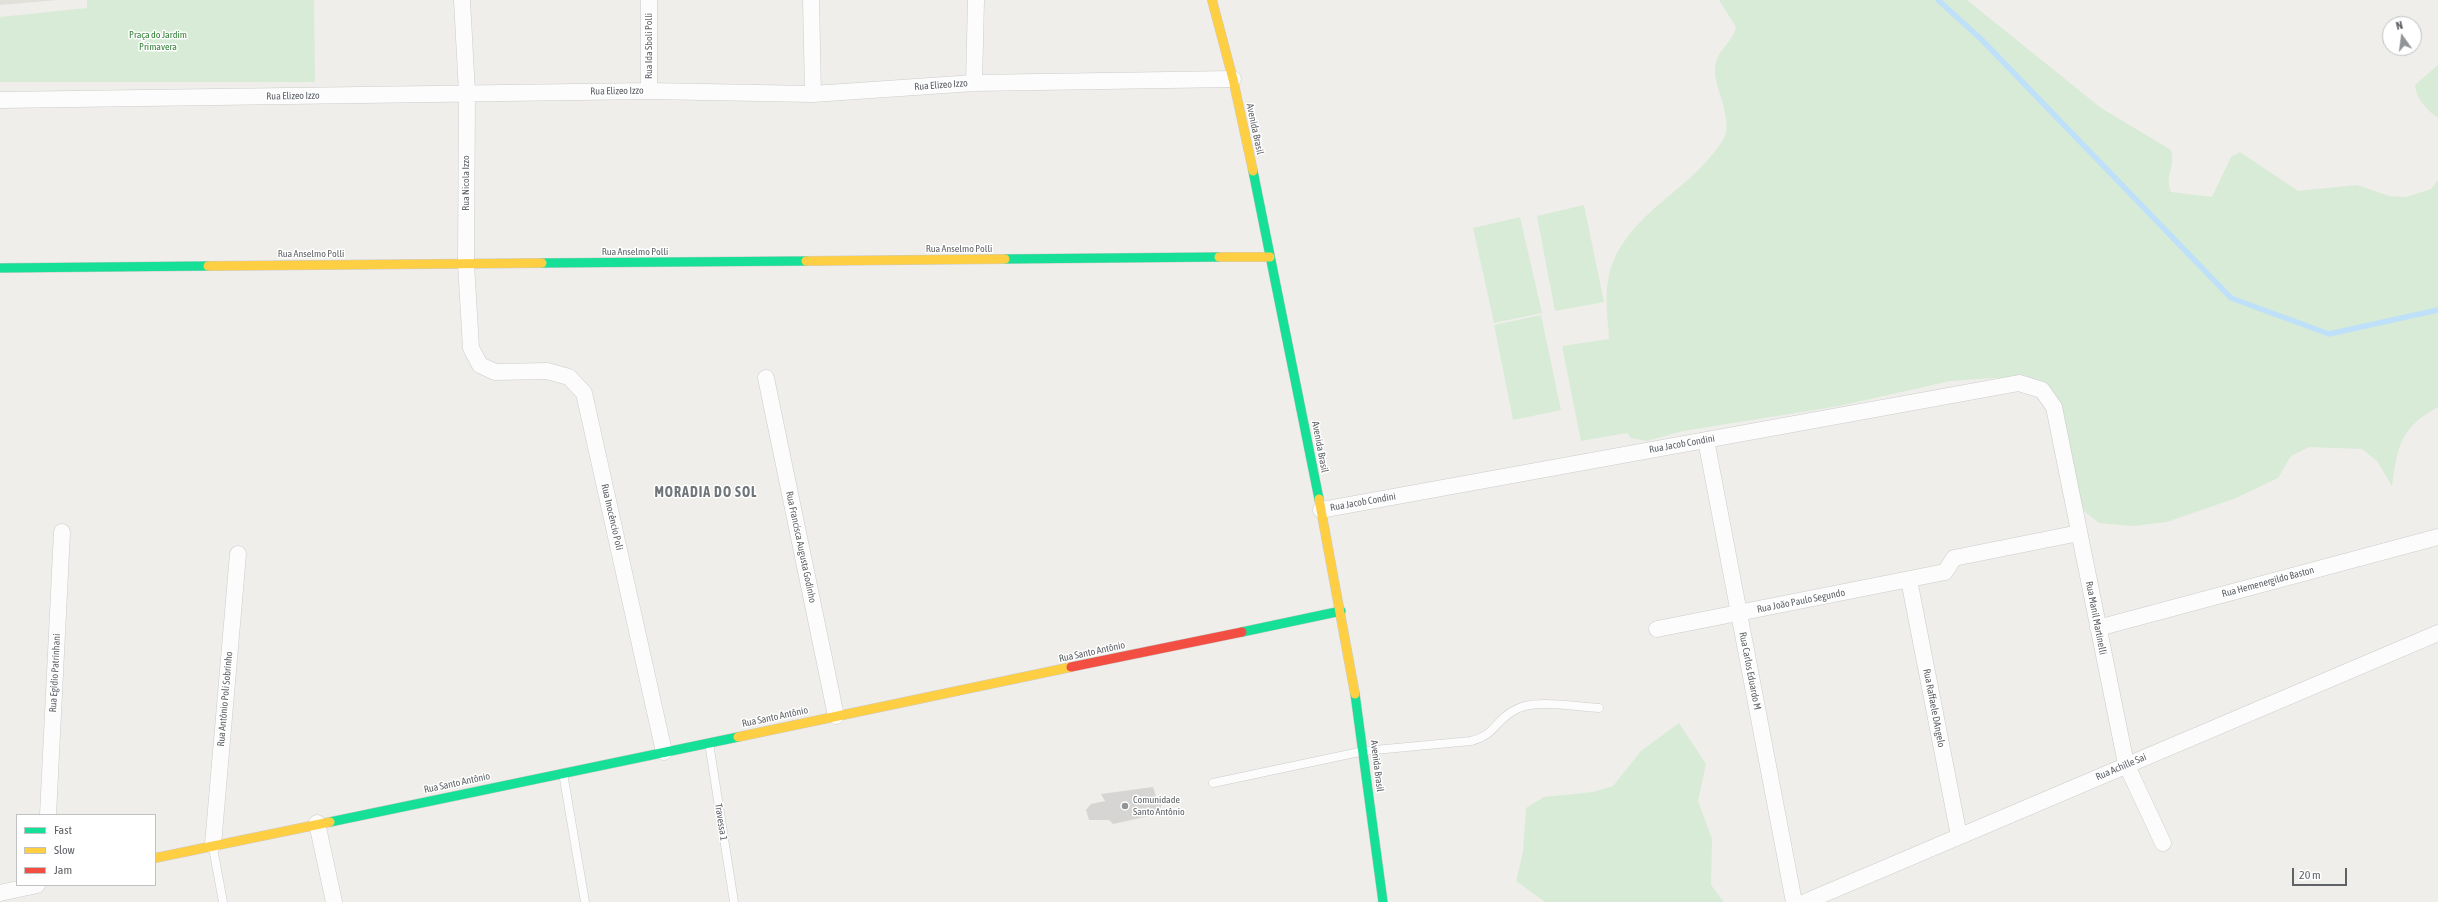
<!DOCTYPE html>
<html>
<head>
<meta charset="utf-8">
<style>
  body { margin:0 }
  #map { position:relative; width:2438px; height:902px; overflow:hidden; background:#efeeea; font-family:"Asap Condensed",sans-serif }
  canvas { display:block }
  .legend { position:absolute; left:16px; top:814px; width:140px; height:72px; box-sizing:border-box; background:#fff; border:1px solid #bfc1c3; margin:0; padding:5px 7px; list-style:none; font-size:12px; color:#5f6368 }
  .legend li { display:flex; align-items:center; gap:8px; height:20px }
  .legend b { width:20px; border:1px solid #bfc1c3 }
  .north { position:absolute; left:2382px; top:16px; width:40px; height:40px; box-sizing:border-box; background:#fff; border:1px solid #bfc1c3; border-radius:50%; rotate:346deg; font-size:11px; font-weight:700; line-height:16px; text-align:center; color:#5f6368 }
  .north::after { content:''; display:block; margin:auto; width:14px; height:18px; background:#919496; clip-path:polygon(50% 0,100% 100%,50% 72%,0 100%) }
  .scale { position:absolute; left:2292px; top:868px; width:55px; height:18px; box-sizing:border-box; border:2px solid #5f6368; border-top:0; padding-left:5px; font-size:12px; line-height:14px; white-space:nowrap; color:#5f6368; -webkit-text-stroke:3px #fff; paint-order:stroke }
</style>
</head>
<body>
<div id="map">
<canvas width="2438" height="902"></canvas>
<ul class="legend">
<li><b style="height:5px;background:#16e098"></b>Fast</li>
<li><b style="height:5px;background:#ffcf43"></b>Slow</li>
<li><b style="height:5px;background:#f24e42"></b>Jam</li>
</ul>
<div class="north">N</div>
<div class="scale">20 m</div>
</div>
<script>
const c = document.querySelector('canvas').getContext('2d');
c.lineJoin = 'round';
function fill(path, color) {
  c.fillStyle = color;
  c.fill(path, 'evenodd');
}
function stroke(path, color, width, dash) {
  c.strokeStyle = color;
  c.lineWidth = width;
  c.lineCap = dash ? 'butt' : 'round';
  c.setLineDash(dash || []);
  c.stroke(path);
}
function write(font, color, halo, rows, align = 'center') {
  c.font = font + ' "Asap Condensed",sans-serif';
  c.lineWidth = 3;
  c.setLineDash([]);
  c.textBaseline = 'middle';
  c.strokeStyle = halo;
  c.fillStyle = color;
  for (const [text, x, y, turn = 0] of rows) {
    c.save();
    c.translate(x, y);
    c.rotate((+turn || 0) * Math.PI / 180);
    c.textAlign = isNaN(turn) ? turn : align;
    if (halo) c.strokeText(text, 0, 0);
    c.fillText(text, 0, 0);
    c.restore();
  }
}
const education = new Path2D(`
  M0,0H58L0,5Z`);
const green = new Path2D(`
  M87,0H314L315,82H0V17L87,8Z
  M1719,0H1967L2101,108L2171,150C2176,167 2164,175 2171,192L2212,197L2231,157L2240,152L2298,191L2357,185L2389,196L2406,197L2431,189L2438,180V407C2400,428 2398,445 2392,486L2377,461L2362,449L2309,447L2291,456L2278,478L2236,498L2167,522L2133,526L2099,523L2084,511L2070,476L2044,384L2026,376L1950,381L1839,406L1683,431L1647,441L1631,438L1627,433L1581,441L1562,346L1609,339C1608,318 1604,296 1609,275C1618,236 1652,210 1682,185C1695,174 1716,153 1724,138C1733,121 1716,90 1715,73C1714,50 1732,45 1736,27Z
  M2438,65V118C2427,110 2416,99 2415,85Z
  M1584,205L1604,302L1555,311L1537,216Z
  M1520,217L1542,313L1494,323L1473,228Z
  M1541,315L1561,410L1513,420L1494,325Z
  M1679,723L1706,764L1698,801L1712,839L1711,885L1724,902H1545L1516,881L1523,852L1526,808L1544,797L1593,792L1613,786L1641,751Z`);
const stream = new Path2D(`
  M1938,0L1981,39L2231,298L2329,334L2438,310`);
const building = new Path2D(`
  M1153,787L1156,797L1162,802L1159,814L1113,824L1109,820H1089L1086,810L1091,804L1105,801L1101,794Z`);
const lane = new Path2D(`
  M709,743L734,902
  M563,773L585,902
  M1213,783L1364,751L1471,741C1495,735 1494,722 1513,711C1533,698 1575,707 1599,708
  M213,848L223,902`);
const street = new Path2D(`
  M462,0L467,93L466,264L471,348L480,365L495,372L547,371L569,377L584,393L664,752
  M811,0L813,94
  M974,83L976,0
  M649,91V0
  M0,100L649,91L813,94L974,83L1233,79
  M766,378L836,716
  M1706,440L1794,902
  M1321,510L2019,383L2042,390L2054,407L2126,764L2163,843
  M1909,580L1959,836
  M2098,628L2438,537
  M1657,629L1945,572L1954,558L2079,533
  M48,815L62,532
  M317,823L334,902
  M213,845L238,554
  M0,893L37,885
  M1805,902L2438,633`);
const fast = new Path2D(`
  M1253,171L1319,499
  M1005,259L1219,257
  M542,263L806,261
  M0,268L208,266
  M1242,632L1341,611
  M1355,694L1383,902
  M330,822L738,737`);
const slow = new Path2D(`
  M1212,0L1233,79L1253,171
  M1219,257H1270
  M806,261L1005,259
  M208,266L542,263
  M1319,499L1355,694
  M738,737L1071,667
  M155,858L330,822`);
const jam = new Path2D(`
  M1071,667L1242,632`);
const markers = [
  [1125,806,4,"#919496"]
];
const parkNames = [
  ["Praça do Jardim",158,35],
  ["Primavera",158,47]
];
const streetNames = [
  ["Rua Ida Sboli Polli",649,46,-90],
  ["Rua Elizeo Izzo",941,85,-4],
  ["Rua Elizeo Izzo",617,91,-1],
  ["Rua Elizeo Izzo",293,96,-1],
  ["Avenida Brasil",1255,129,78],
  ["Rua Nicola Izzo",466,183,-90],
  ["Rua Anselmo Polli",959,249],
  ["Rua Anselmo Polli",635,252],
  ["Rua Anselmo Polli",311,254],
  ["Rua Jacob Condini",1682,444,-10],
  ["Avenida Brasil",1320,447,79],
  ["Rua Jacob Condini",1363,502,-10],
  ["Rua Inocêncio Poli",612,517,77],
  ["Rua Francisca Augusta Godinho",801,547,78],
  ["Rua Hemenergildo Baston",2268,582,-15],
  ["Rua João Paulo Segundo",1801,601,-11],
  ["Rua Manil Martinelli",2096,618,79],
  ["Rua Santo Antônio",1092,652,-12],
  ["Rua Carlos Eduardo M",1750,671,79],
  ["Rua Egídio Patrinhani",55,673,-87],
  ["Rua Antônio Poli Sobrinho",225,699,-85],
  ["Rua Raffaele DAngelo",1934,708,79],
  ["Rua Santo Antônio",775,717,-12],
  ["Avenida Brasil",1377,766,83],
  ["Rua Achille Sai",2121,767,-23],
  ["Rua Santo Antônio",457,783,-12],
  ["Travessa 1",721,822,81]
];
const poiNames = [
  ["Comunidade",1133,800],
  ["Santo Antônio",1133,812]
];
const districtNames = [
  ["MORADIA DO SOL",706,493]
];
fill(education, '#e2e0da');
fill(green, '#d8ebd6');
stroke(stream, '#bfe0f9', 5.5);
fill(building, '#d6d5d3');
stroke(lane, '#cbcccc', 9);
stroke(street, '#cbcccc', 17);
stroke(fast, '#cacacb', 10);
stroke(slow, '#cacacb', 10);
stroke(jam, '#cacacb', 10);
stroke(lane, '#fdfcfc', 8);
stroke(street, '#fdfcfc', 16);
stroke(fast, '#16e098', 9);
stroke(slow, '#ffcf43', 9);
stroke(jam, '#f24e42', 9);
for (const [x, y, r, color] of markers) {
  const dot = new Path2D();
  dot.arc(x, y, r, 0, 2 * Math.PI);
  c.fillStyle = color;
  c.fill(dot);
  stroke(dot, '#fff', 1.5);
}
write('10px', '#348238', '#fff', parkNames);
write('10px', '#5f6368', '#fff', streetNames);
write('10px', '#5f6368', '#fff', poiNames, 'left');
c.letterSpacing = '1px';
write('bold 14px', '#70757a', '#fff', districtNames);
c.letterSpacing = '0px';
</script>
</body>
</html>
